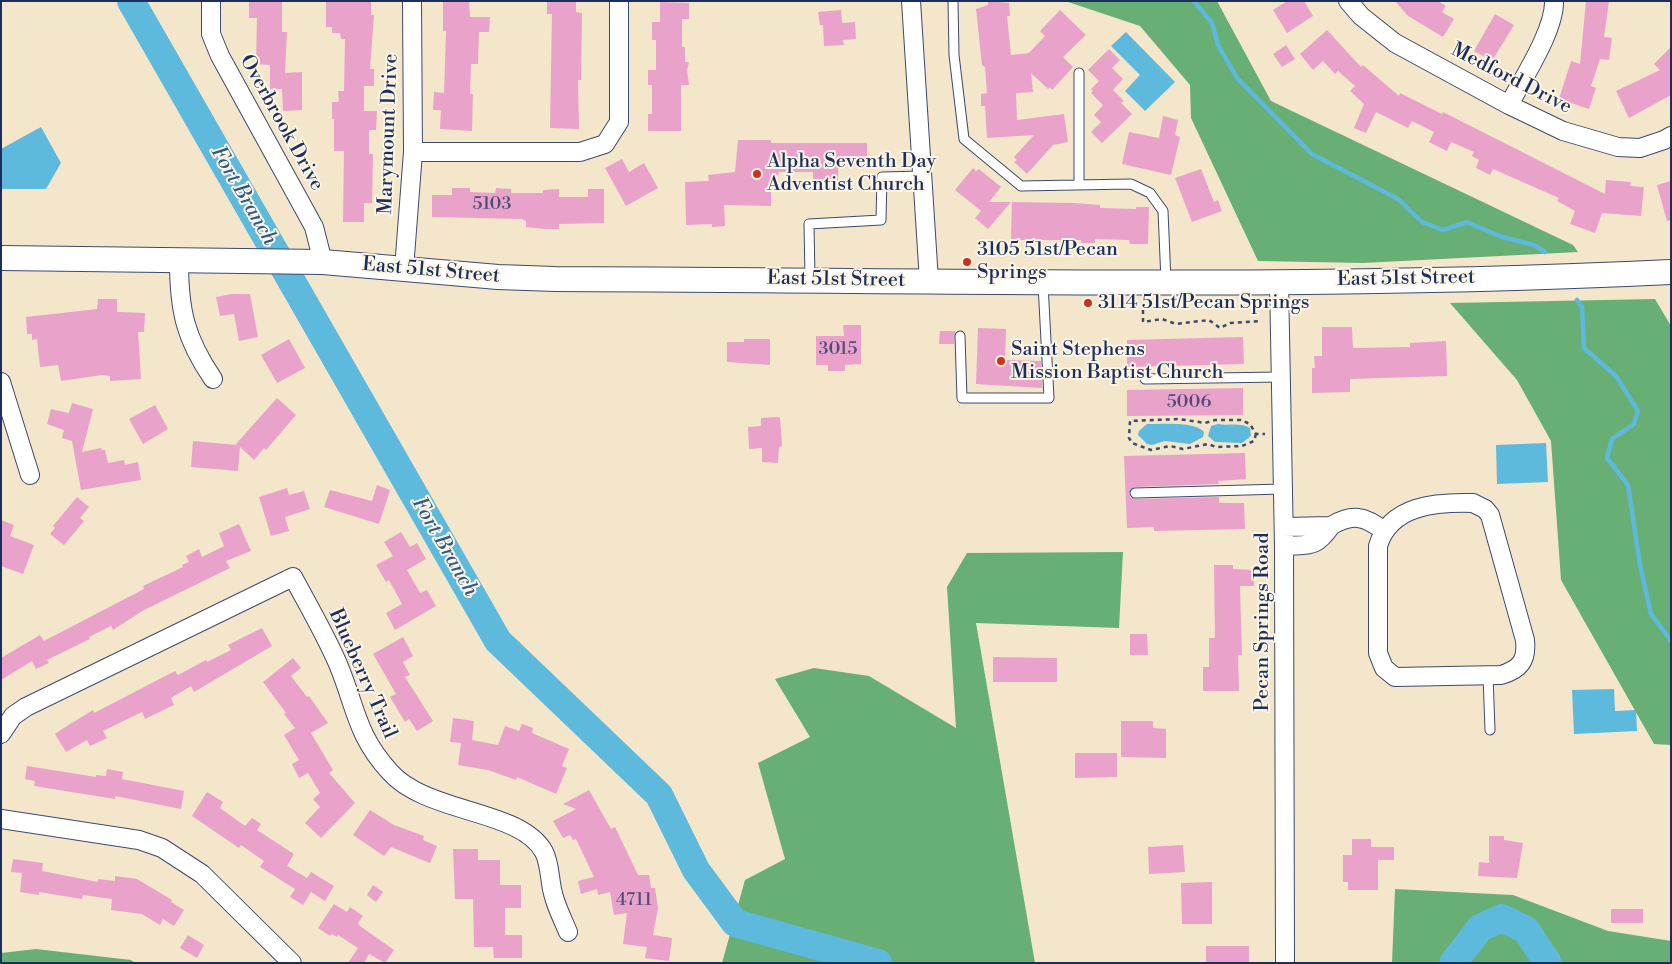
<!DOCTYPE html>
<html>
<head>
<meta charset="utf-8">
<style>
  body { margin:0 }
  #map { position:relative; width:1672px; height:964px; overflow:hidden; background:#f3e6ca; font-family:"Libre Bodoni",serif }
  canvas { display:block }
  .frame { position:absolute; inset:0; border:2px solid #1b2f5e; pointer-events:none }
</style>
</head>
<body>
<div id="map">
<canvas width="1672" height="964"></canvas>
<div class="frame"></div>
</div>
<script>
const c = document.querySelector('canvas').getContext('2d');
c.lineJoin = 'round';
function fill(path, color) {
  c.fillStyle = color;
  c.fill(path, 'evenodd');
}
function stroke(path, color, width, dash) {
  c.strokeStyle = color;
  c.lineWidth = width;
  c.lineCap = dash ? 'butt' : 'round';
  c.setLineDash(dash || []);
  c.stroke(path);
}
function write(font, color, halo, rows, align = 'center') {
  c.font = font + ' "Libre Bodoni",serif';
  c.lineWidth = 4;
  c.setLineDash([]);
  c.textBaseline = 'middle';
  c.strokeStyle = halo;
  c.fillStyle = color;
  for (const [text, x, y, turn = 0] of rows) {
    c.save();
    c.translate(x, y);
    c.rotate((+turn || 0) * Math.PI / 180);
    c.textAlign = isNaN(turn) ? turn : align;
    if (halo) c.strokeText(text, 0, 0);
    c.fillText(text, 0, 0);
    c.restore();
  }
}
const forest = new Path2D(`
  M1065,1H1217L1271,101L1573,245L1578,252L1363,263L1258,261L1191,118L1190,85L1140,26Z
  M1655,299L1671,326V745L1654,744L1561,580L1551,441L1517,380L1450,303Z
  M1123,552L1119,628L976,623L1035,963H722L745,880L785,859L758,763L810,737L775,679L814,668L869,676L956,728L947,587L967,553Z
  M1395,889L1513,895L1608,931L1671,941V963H1392Z
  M36,949L131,960L135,963H1V953Z`);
const water = new Path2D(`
  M1126,32L1175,82L1145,111L1125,91L1140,75L1111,46Z
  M41,127L61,163L46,189H1V149Z
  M1147,424C1160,424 1196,421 1204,432L1203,437L1190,444L1165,441L1152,445L1147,444L1138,435L1139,431Z
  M1218,424C1228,426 1241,422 1250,428L1251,436L1242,443L1215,442L1208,436L1211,426Z
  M1546,443L1548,482L1497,484L1496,445Z
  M1614,689L1615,711L1636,710L1637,731L1574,734L1572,690Z`);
const stream = new Path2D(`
  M1194,1L1212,23L1218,45L1237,78L1312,154L1398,199L1422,222L1443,230L1467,222L1502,237L1534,245L1545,252
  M1577,300L1582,307L1584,348L1616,376L1638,411L1634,424L1612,439L1607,458L1628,485L1640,565L1651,614L1671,641`);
const river = new Path2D(`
  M131,1L498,641L659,795L696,870L735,923L878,963
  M1453,963L1480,928L1502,918L1526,930L1548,963`);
const building = new Path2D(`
  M249,1H282V32H287L285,73L302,72V110L283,111L282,89H270V65L256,64L257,18H249Z
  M326,1L371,2V15H374L370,69H374V86H364V111H377L376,130H369V154H373L372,203H364V222H343L344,151H334V119H332V102H339L338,91H344L345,39H341L340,33H332V27H326Z
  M443,1H469L470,17H490L489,32H479L478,64H471L470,94H473L472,131L440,129L441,110H433L434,92L444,93L446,31H443Z
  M547,1H576V12L582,13L581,80H578L579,129L550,128L552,14H547Z
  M988,1L1009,3L1010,16H1007L1011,55L1029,53L1045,36L1040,31L1060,10L1086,35L1063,57L1073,67L1052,90L1050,87L1048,89L1031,73L1033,92L1016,93L1017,120L1064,114L1068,142L1053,145L1027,174L1014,162L1017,160L1014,157L1034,135L987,138L985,106H981V94L987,93L985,67L982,65L976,9L988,5Z
  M1287,1H1304L1313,16L1287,33L1273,10Z
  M1395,1H1438L1446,6L1442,12L1454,19L1443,37L1408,16Z
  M1586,1H1609L1604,37L1612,38L1609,60L1600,59L1591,86L1596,88L1589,109L1559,99L1571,61L1580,64Z
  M660,2L689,3V19H682V47H685V62H689L687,70L689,85H681V131H648V114H652V85H648V70H656V40H652V22H660Z
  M841,10L842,23L855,22L856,39L843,40L844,45L824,46L823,25H820L818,12Z
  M1495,14L1514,25L1492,61L1474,51Z
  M1327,30L1361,67L1363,65L1399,96L1400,93L1442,114L1443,112L1605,194L1606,180L1631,182L1630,186L1644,187L1641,216L1602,213L1595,233L1570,224L1575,211L1557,201L1559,198L1493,169L1490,175L1476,168L1479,160L1472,156L1474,152L1451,142L1447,151L1429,142L1434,132L1412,121L1408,128L1376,112L1366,133L1354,128L1364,104L1350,91L1355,86L1338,71L1335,74L1323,61L1313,70L1300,54Z
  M1286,45L1295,59L1282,67L1273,54Z
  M1671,47V95L1629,118L1616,91L1660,70L1654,64Z
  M1109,49L1120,60L1112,68L1123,79L1113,90L1124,101L1121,103L1132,114L1102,143L1091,132L1101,122L1094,115L1103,105L1091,93L1093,91L1091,89L1099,81L1088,70Z
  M1163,116L1178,120L1175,135L1180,137L1171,175L1122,164L1129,132L1159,138Z
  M738,140H771V143H867V165H844V168H838V181H813V172H778L779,175H771V206L724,205L725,226L712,227V224L686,225L685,182L709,181L708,175L735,172Z
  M622,159L629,172L644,163L658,188L626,206L605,168Z
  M973,168L976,171L979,169L1001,187L989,202H1011L988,229L975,218L981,211L955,190Z
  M1201,169L1214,202L1218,200L1222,211L1192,222L1175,178Z
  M1671,181V220L1667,221L1657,185Z
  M452,188H470V192L495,193L496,188L511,189V193H543V190L559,189V197H588V189H604V223L559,224V229H545L526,227V221L522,219L432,217V195H452Z
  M1012,202L1074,203L1100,205V208L1136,209V207H1149L1148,244H1130L1129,240L1095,239V243H1081V240H1011Z
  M232,294H250L258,337L239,341L234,314L220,316L216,297Z
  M98,299H117V312L145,313L144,332H138L141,379L110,381V376L102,375L61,381L58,365L40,367L37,339L32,340V334H27L26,317L97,309Z
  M843,325H861V364L845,365V371H828V365H816V336H844Z
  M1322,327H1352L1353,348L1410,347V343L1446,341L1447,376L1350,379V392L1312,393V368H1315L1314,356H1322Z
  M978,328L1006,329L1005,360L1041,361L1042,388L976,384Z
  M940,331H955L954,344H939Z
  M1243,337L1244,364L1127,367V340Z
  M289,339L305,368L277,383L261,355Z
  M744,339H770V365L727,362V342H744Z
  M1243,388V415L1127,416V390Z
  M277,398L296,415L266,450L264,448L254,460L240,447L238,471L191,467L193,441L237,445L236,444Z
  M72,403L93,409L82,452L101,448L102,450H105L108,463L124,460L125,465L138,462L141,480L81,490L72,441L62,438L64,430L47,424L51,409L69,413Z
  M155,405L168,429L143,444L129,419Z
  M780,417L782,446L779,447L778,463L762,462V448L749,449L748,427L761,426V418Z
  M1245,453L1246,479L1218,481L1219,484L1135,487L1129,493L1130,497L1135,499L1219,497V503H1244L1245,529L1154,531V527L1127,528L1124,456Z
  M377,485L390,490L379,524L324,507L330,490L372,501Z
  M287,488L289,495L304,491L310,509L285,517L289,531L271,536L259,497Z
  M77,497L89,507L80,518L84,521L64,545L50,534L55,528L53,526Z
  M1,520L14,525L10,536L34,545L23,574L1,566Z
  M239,524L251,551L226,561L230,568L144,610L113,630L111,626L89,637L90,639L47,660L49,663L36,669L32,661L1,680V658L40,635L44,641L144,589L143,586L183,567L182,565L189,562L186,556L199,549L202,557L224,546L219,533Z
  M401,532L410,547L417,543L426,559L407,570L420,593L427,590L436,606L395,630L386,613L402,604L389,580L386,582L376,565L393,556L384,542Z
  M1214,565H1233V569L1254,570V586H1240L1242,655H1238L1239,691H1203V667H1209V638H1215Z
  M262,628L272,646L194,692L191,686L171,698L174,705L145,719L142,712L103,731L107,738L90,746L87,740L66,752L55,734L62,729L93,710L94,713L175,671L178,675L206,660L207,662L231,650L228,645Z
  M1130,634H1147L1148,655H1130Z
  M403,637L413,656L403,662L410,675L405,677L433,721L417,731L409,719L405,722L390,697L396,694L373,654Z
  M993,657L1057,658V682H993Z
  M293,658L301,668L291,676L307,697L309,696L328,723L311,733L333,770L329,773L355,803L321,838L305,823L320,807L313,799L320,793L308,773L299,778L292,764L299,760L284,735L295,728L284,714L286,713L263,682Z
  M453,718L474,721L472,740L498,745L505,726L519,731L522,724L533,728L532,733L569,749L562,766L567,768L556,794L517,777L516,780L488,770L458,765L461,743L450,742Z
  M1121,721H1153V728L1166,729V758L1121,757Z
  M1075,753H1117V777L1075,778Z
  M27,766L96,777V775L106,776L107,769L123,772L122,779L184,791L181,809L115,796V799L34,786L35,781L25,779Z
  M589,790L611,829L615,827L638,875H649L651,888H655L658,908L653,935L672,938L669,961L645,958L647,947L623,944L627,913L614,915L610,892L598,895L597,889L581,894L578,881L594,877L576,839L573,840L570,835L563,838L553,821L576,809L563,804Z
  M207,792L223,802L220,808L245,826L252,818L261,824L257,830L294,854L287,866L307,878L311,872L334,886L325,901L311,892L303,905L290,897L295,889L260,867L264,861L241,845L239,848L192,816Z
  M370,810L394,825L424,836L423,840L437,846L430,863L391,847L384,856L353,835Z
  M1489,836H1504V840L1523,843L1517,878L1478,876L1479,862L1489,863Z
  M1352,839H1371V847H1394V860H1378V890H1348V882H1343V855H1352Z
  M1183,845L1185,872L1149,874L1148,847Z
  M453,849H478V860H500V885H521V908H505V935H522V958H494L493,947H474L473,899H455Z
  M13,859L43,863L42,871L98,882V879L115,881V876L137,879L172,900L171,902L184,910L174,926L163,919L160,925L142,914L111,910L112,899L83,895L82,899L39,892V895L20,892L22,873L11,872Z
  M1212,882V924H1182L1181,883Z
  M373,885L383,892L376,902L367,895Z
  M334,904L347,912L350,907L363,916L358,923L360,926L394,950L385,963L369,954L364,963H348L358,948L338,935L337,937L332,934L330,936L318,928Z
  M1611,909H1643V923H1611Z
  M188,935L204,945L197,958L180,948Z
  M1206,946H1249V963H1206Z`);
const path = new Path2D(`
  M1143,302V322L1162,319L1176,324L1209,320L1220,328L1230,323L1261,321
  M1256,434L1254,441L1242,446L1216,447L1208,444L1183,449L1170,446L1151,450L1132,443L1129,438L1130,421L1179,419L1205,423L1215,420H1241L1250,424L1256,434H1265`);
const lane = new Path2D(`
  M953,1L954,55L964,139L1021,186L1131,184L1150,193L1163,211L1166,281
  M1079,73V185
  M810,279L809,224L881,220L882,177L923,176
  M960,336L962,398H1049L1043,284
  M1145,379L1281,377
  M1135,493L1283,489
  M1488,675L1490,730`);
const street = new Path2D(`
  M211,1V34L220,56L314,227L323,262
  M911,1L929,281
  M1348,1L1361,16L1395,43L1509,105L1563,131L1618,147L1640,148L1664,140L1671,136
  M1509,105C1523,78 1555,30 1554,1
  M413,152H580L605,144L619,122V1
  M179,261C179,310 185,338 213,379
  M404,269L413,152L412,1
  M1279,281L1284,546L1285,963
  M1,382L30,475
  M1473,503L1485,509L1490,515L1525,640C1527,660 1521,669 1501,675L1395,677L1384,668L1378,653V546C1390,505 1436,502 1473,503Z
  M1331,526C1352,513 1365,516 1384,531
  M1284,527L1331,526C1315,549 1309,544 1284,546
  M1,734L13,716L26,707L293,577C308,605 325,634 338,664C356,707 356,735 390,772C427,814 521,809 544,852C551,866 549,882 554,897C557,908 563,920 568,932
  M1,819L139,840L162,848L202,874L292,963`);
const secondary = new Path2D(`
  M1,258L323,262L498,277L555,279C927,280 1299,290 1671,272`);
const markers = [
  [757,174,5,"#c8321e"],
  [967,262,5,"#c8321e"],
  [1088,303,5,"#c8321e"],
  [1001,361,5,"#c8321e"]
];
const numberNames = [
  ["5103",492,205],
  ["3015",838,350],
  ["5006",1189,403],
  ["4711",634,901]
];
const streetNames = [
  ["Medford Drive",1511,79,27],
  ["Overbrook Drive",281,123,61],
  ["Marymount Drive",389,134,-88],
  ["East 51st Street",431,271,5],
  ["East 51st Street",1406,279,-1],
  ["East 51st Street",836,280,1],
  ["Pecan Springs Road",1263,622,-90],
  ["Blueberry Trail",362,674,66]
];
const poiNames = [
  ["Alpha Seventh Day",767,162],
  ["Adventist Church",767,185],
  ["3105 51st/Pecan",977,250],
  ["Springs",977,273],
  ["3114 51st/Pecan Springs",1098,303],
  ["Saint Stephens",1011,350],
  ["Mission Baptist Church",1011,373]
];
const waterNames = [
  ["Fort Branch",243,196,60],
  ["Fort Branch",444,547,60]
];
fill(forest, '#68af75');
fill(water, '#5ebadc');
stroke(stream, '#5ebadc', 4.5);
stroke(river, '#5ebadc', 28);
fill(building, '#e9a3ca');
stroke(lane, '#3b4a6e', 11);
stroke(street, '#3b4a6e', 20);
stroke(secondary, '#3b4a6e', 26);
stroke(path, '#3b4a6e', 2.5, [4, 4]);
stroke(lane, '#fff', 9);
stroke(street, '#fff', 18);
stroke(secondary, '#fff', 24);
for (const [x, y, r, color] of markers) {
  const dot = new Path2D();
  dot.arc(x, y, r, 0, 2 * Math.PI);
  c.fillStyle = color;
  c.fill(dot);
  stroke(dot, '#fcf5e5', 2);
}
write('18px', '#4e4c79', null, numberNames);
write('20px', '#1b2f5e', '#fcf5e5', streetNames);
write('20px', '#1b2f5e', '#fcf5e5', poiNames, 'left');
write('italic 21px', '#2f5984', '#fcf5e5', waterNames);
</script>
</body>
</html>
